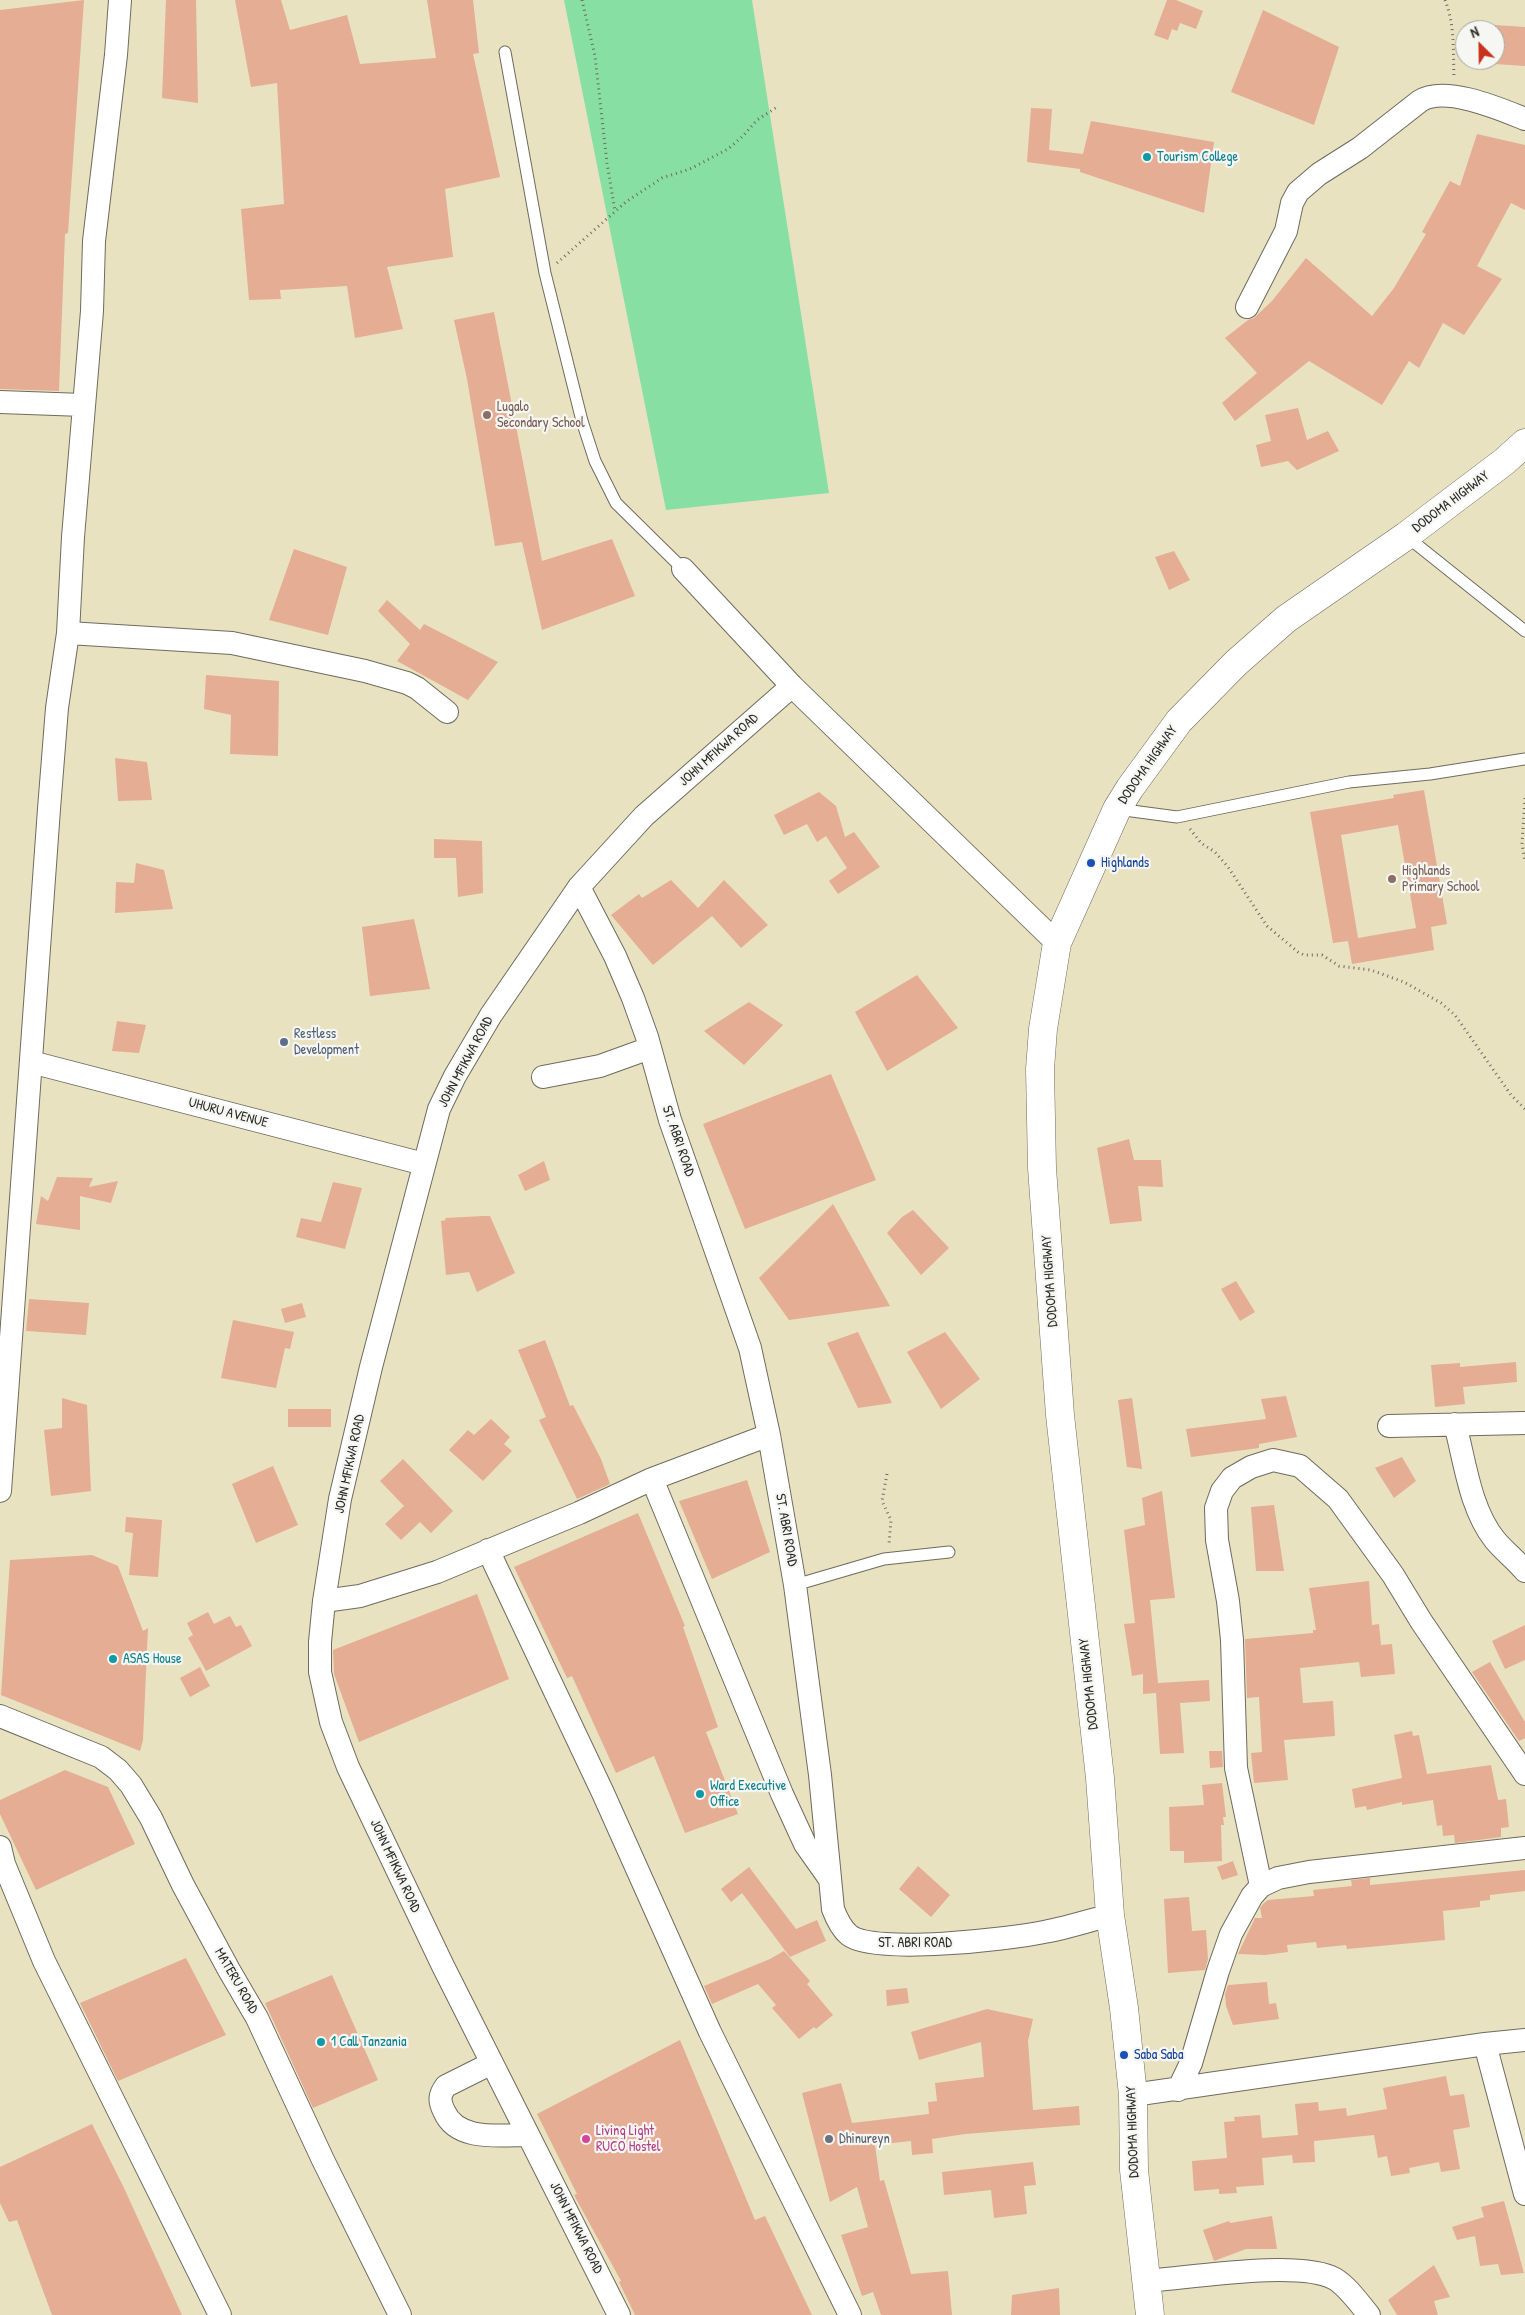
<!DOCTYPE html>
<html>
<head>
<meta charset="utf-8">
<style>
  body { margin:0 }
  #map { position:relative; width:1525px; height:2315px; overflow:hidden; background:#e9e2c0; font-family:"Patrick Hand",sans-serif }
  canvas { display:block }
  .north { position:absolute; left:1455px; top:20px; width:50px; height:50px; box-sizing:border-box; background:#f6f6f2; border:1px solid #a5a5a2; border-radius:50%; rotate:337deg; font-size:14px; font-weight:700; line-height:20px; text-align:center; color:#2b2b2b }
  .north::after { content:''; display:block; margin:auto; width:18px; height:22px; background:#c8321e; clip-path:polygon(50% 0,100% 100%,50% 72%,0 100%) }
</style>
</head>
<body>
<div id="map">
<canvas width="1525" height="2315"></canvas>
<div class="north">N</div>
</div>
<script>
const c = document.querySelector('canvas').getContext('2d');
c.lineJoin = 'round';
function fill(path, color) {
  c.fillStyle = color;
  c.fill(path, 'evenodd');
}
function stroke(path, color, width, dash) {
  c.strokeStyle = color;
  c.lineWidth = width;
  c.lineCap = dash ? 'butt' : 'round';
  c.setLineDash(dash || []);
  c.stroke(path);
}
function write(font, color, halo, rows, align = 'center') {
  c.font = font + ' "Patrick Hand",sans-serif';
  c.lineWidth = 4.5;
  c.setLineDash([]);
  c.textBaseline = 'middle';
  c.strokeStyle = halo;
  c.fillStyle = color;
  for (const [text, x, y, turn = 0] of rows) {
    c.save();
    c.translate(x, y);
    c.rotate((+turn || 0) * Math.PI / 180);
    c.textAlign = isNaN(turn) ? turn : align;
    if (halo) c.strokeText(text, 0, 0);
    c.fillText(text, 0, 0);
    c.restore();
  }
}
const green = new Path2D(`
  M564,0H752L829,493L666,510Z`);
const building = new Path2D(`
  M84,0L68,233L65,234L59,391L0,389V10Z
  M166,0H196L198,103L162,98Z
  M235,0H281L290,30L347,15L360,64L436,58L427,0H473L479,53L473,54L500,177L445,189L453,257L387,267L403,329L355,338L347,286L280,290L281,299L249,300L241,209L284,204L277,83L251,87Z
  M1167,0H1176L1203,11L1196,29L1180,23L1177,31L1172,29L1168,40L1154,35Z
  M1263,10L1339,47L1314,125L1231,92Z
  M1495,25L1525,27V66L1495,64Z
  M1031,108L1052,109L1049,150L1083,154L1091,121L1214,142L1204,213L1080,172V169L1027,162Z
  M1477,134L1525,145V210L1511,203L1477,266L1502,279L1464,335L1443,323L1419,368L1409,361L1382,405L1309,361L1235,421L1222,403L1257,373L1225,338L1248,320L1254,318L1272,301L1306,258L1372,316L1394,288L1426,234L1422,232L1450,181L1460,186Z
  M494,312L542,561L612,539L635,596L542,630L522,542L495,546L467,379L454,320Z
  M1298,408L1307,440L1328,431L1339,451L1297,470L1288,461L1261,467L1256,445L1271,441L1265,415Z
  M294,549L347,567L328,635L269,620Z
  M1174,551L1190,580L1169,590L1155,557Z
  M387,600L420,630L424,624L498,662L468,700L397,661L410,644L378,611Z
  M206,675L279,681L278,756L230,754L231,715L204,709Z
  M115,758L147,762L152,800L118,801Z
  M1424,790L1447,924L1431,927L1434,950L1352,964L1348,941L1333,943L1310,812L1394,798L1393,795ZM1398,825L1416,928L1358,938L1341,835Z
  M819,792L836,806L845,837L854,832L880,867L838,894L829,881L847,868L826,836L817,842L807,824L784,835L774,815Z
  M434,839L482,841L483,893L458,897L456,858H434Z
  M136,863L164,870L173,909L115,913L116,882L134,883Z
  M671,880L698,908L724,880L768,925L741,948L712,916L653,965L611,915L639,894L642,898Z
  M414,919L430,989L370,996L362,927Z
  M917,975L958,1028L887,1071L855,1012Z
  M749,1002L783,1025L744,1065L704,1031Z
  M117,1021L146,1025L139,1053L112,1051Z
  M831,1074L876,1180L745,1229L703,1124Z
  M1129,1139L1134,1160H1161L1163,1187L1138,1186L1142,1221L1110,1224L1097,1148Z
  M544,1161L550,1180L525,1191L518,1175Z
  M57,1177L93,1178L89,1187L118,1181L111,1203L80,1196V1230L36,1224L41,1196L48,1201Z
  M333,1182L362,1188L345,1249L296,1237L301,1218L321,1222Z
  M833,1204L890,1306L789,1320L759,1278Z
  M913,1210L949,1248L921,1275L887,1233L902,1217Z
  M483,1216H490L515,1273L477,1292L469,1272L446,1275L441,1221L446,1220L445,1218Z
  M1236,1281L1255,1312L1240,1321L1221,1289Z
  M29,1299L89,1303L86,1335L26,1331Z
  M302,1303L306,1317L285,1323L281,1309Z
  M233,1320L294,1332L290,1349L285,1348L276,1388L221,1378Z
  M858,1332L892,1403L858,1408L827,1343Z
  M945,1332L980,1379L941,1409L907,1352Z
  M545,1340L570,1406L573,1405L601,1459L610,1484L577,1499L539,1420L546,1417L518,1350Z
  M1516,1362L1517,1382L1463,1387L1465,1404L1435,1407L1431,1365L1460,1363V1367Z
  M1286,1396L1297,1437L1259,1444V1448L1191,1457L1186,1429L1266,1419L1261,1399Z
  M62,1398L87,1405L91,1491L51,1496L44,1430L62,1428Z
  M1132,1398L1142,1469L1127,1467L1118,1400Z
  M288,1409H331V1427H288Z
  M491,1419L510,1437L504,1444L512,1451L483,1481L449,1450L468,1430L474,1435Z
  M1402,1457L1416,1481L1394,1498L1375,1468Z
  M403,1459L453,1511L431,1533L420,1522L401,1540L385,1524L404,1506L380,1481Z
  M273,1466L298,1525L256,1543L232,1484Z
  M747,1480L770,1552L712,1579L679,1501Z
  M1162,1491L1175,1598L1150,1600L1158,1683L1209,1680L1210,1701L1180,1703L1184,1753L1160,1754L1156,1693L1143,1694V1674L1132,1676L1124,1624L1135,1623L1124,1530L1145,1525L1142,1498Z
  M1274,1505L1284,1571H1256L1251,1507Z
  M638,1513L685,1626L683,1627L718,1727L706,1732L738,1814L685,1833L654,1756L616,1773L572,1676L567,1678L514,1567Z
  M126,1517L162,1520L158,1577L129,1575L133,1533L125,1532Z
  M92,1555L118,1566L143,1631L148,1628L143,1740L140,1751L1,1695L10,1560Z
  M1369,1581L1372,1625L1379,1624L1381,1645L1392,1644L1395,1674L1361,1677L1359,1662L1300,1668L1303,1703L1333,1701L1335,1736L1284,1740L1288,1780L1254,1783L1251,1753L1262,1752L1259,1697L1247,1698L1245,1639L1313,1633V1630H1316L1309,1588Z
  M477,1594L509,1679L359,1742L334,1674L333,1650Z
  M208,1612L214,1624L230,1616L236,1627L241,1625L252,1646L206,1671L188,1638L193,1635L187,1623Z
  M1525,1625V1660L1505,1669L1492,1641Z
  M1490,1662L1525,1722V1738L1519,1741L1472,1672Z
  M200,1667L210,1686L190,1697L180,1678Z
  M1412,1731L1413,1736L1419,1735L1427,1774L1491,1765L1498,1800L1506,1799L1509,1827L1501,1828V1837L1455,1843L1454,1835L1443,1836L1442,1825L1437,1826L1433,1800L1402,1805V1802L1367,1810L1366,1806L1355,1808L1352,1789L1402,1778L1394,1735Z
  M1209,1751H1222L1223,1767L1210,1768Z
  M65,1770L108,1787L135,1844L36,1890L0,1814V1800Z
  M1222,1783L1226,1817H1223L1224,1825H1221L1222,1861L1184,1863V1851H1170L1169,1807L1204,1805L1202,1785Z
  M1233,1861L1238,1875L1222,1880L1217,1867Z
  M918,1866L950,1895L931,1917L899,1889Z
  M749,1867L796,1929L817,1920L826,1941L790,1957L742,1893L731,1902L721,1889Z
  M1525,1870V1891L1490,1895V1900L1480,1901V1907L1443,1911L1445,1940L1347,1949L1346,1945L1317,1948L1316,1942L1287,1945L1288,1952L1265,1955L1238,1954L1255,1918H1262L1260,1908L1263,1904L1268,1900L1314,1896L1313,1890L1352,1886L1351,1880L1370,1878V1885Z
  M1189,1897L1192,1931L1206,1930L1208,1959L1205,1970L1168,1973L1164,1899Z
  M784,1951L810,1981L807,1984L833,2015L816,2029L814,2027L799,2039L772,2008L776,2005L758,1984L712,2004L704,1986L770,1959Z
  M186,1958L226,2035L118,2081L80,2003Z
  M332,1975L378,2080L313,2108L265,2003Z
  M1267,1982L1269,2004L1276,2003L1279,2019L1233,2025L1226,2006L1225,1994L1228,1985Z
  M907,1988L909,2003L887,2006L886,1990Z
  M987,2009L1033,2019L1028,2041L1033,2110L1079,2106L1080,2125L965,2134L932,2139L933,2153L912,2155L911,2141L875,2145L880,2181L884,2180L911,2274L948,2271L952,2315H881L873,2292L862,2296L841,2235L868,2227L857,2187L830,2202L802,2093L841,2083L852,2123L929,2114L928,2102L937,2101L935,2083L984,2077L981,2042L919,2060L911,2032Z
  M680,2040L755,2220L765,2216L812,2315H635L619,2282L621,2281L574,2195L577,2194L537,2114Z
  M1446,2076L1450,2096L1464,2094L1470,2127L1453,2130L1460,2169L1441,2172L1439,2162L1409,2168L1410,2173L1391,2176L1387,2156L1378,2158L1374,2135L1314,2141L1315,2162L1293,2163L1292,2155L1262,2158L1264,2185L1236,2187L1237,2193L1219,2194V2189L1194,2191L1192,2161L1227,2158L1224,2122L1235,2121L1234,2117L1260,2115L1262,2138L1298,2135L1295,2104L1318,2102L1319,2111L1346,2108L1347,2116L1387,2109L1383,2088Z
  M92,2124L124,2188L182,2315H52L17,2220L9,2222L0,2203V2167Z
  M1033,2162L1036,2185L1024,2186L1027,2214L994,2218L991,2190L944,2195L942,2172Z
  M1504,2201L1524,2273L1501,2275L1498,2264L1480,2266L1475,2236L1457,2240L1452,2227L1484,2217L1481,2207Z
  M1272,2216L1277,2249H1246L1214,2261L1203,2230L1229,2221L1230,2223Z
  M1434,2265L1450,2297L1434,2301L1438,2315H1397L1388,2300Z
  M1059,2288L1060,2315H1011L1012,2295Z`);
const path = new Path2D(`
  M582,0L595,56L607,163L615,211
  M1445,0C1455,25 1453,51 1454,78
  M557,263L627,201L662,178L690,169L728,149L743,136L757,120L777,107
  M1525,798L1522,844L1525,861
  M1190,829L1201,843L1215,852L1228,867L1267,926L1298,952L1304,955H1322L1339,966L1371,970L1404,982L1441,1003L1455,1015L1511,1095L1525,1109
  M887,1474L882,1501L891,1520L889,1544`);
const lane = new Path2D(`
  M505,52L545,273L582,421L595,461L616,503L683,569
  M1406,536L1525,631
  M1117,809L1177,817L1349,782L1430,774L1525,759
  M795,1585L884,1559L949,1552`);
const street = new Path2D(`
  M1247,307L1286,231L1292,203L1298,192L1319,174L1360,148L1420,101C1445,85 1500,109 1525,119
  M0,402L83,405
  M683,569L792,686L1057,943
  M68,633L232,643L365,671L407,683L417,688L447,712
  M579,887L615,956L633,998L647,1037L670,1120L750,1348L769,1435L795,1585L820,1775L833,1909C836,1917 842,1929 849,1935C874,1955 1010,1939 1044,1932C1066,1928 1088,1921 1110,1915
  M31,1062L424,1164
  M543,1077L600,1066L650,1048
  M1455,1424C1465,1462 1470,1509 1495,1540C1504,1551 1516,1560 1525,1571
  M1389,1426L1525,1423
  M652,1479L782,1794L805,1844L829,1878
  M0,1491L49,809L57,708L68,633L73,537L92,311L94,241L116,55L120,0
  M488,1550L603,1793L710,2032L850,2315
  M324,1601L360,1596L437,1572L579,1513L652,1479L769,1435
  M0,1716L101,1757L118,1770L131,1785L151,1818L183,1885L229,1970L257,2018L323,2160L400,2315
  M0,1847L4,1864L44,1961L220,2315
  M1261,1886L1236,1768L1232,1640L1228,1601L1217,1540L1216,1508L1222,1491L1232,1478L1251,1467L1273,1460L1300,1466L1338,1499L1393,1575L1421,1621L1525,1774
  M1485,2044L1525,2194
  M492,2063L446,2086C439,2095 439,2101 444,2111C457,2142 500,2135 528,2135
  M1178,2090L1191,2063L1218,1971L1231,1934L1252,1896L1261,1886L1278,1878L1309,1872L1525,1848
  M1133,2095L1485,2044L1525,2040
  M1146,2281C1188,2278 1301,2259 1335,2279C1348,2287 1359,2303 1369,2315
  M619,2315L443,1966L348,1767L331,1722L320,1672V1642L324,1601L340,1499L371,1367L439,1109L455,1076L491,1015L579,887L644,816L792,686`);
const highway = new Path2D(`
  M1150,2315L1134,2170L1133,2095L1124,2008L1110,1915L1100,1778L1060,1415L1042,1168L1040,1069L1043,1029L1057,943L1117,809L1130,788L1179,721L1236,663L1286,619L1406,536L1505,461L1525,443`);
const markers = [
  [1147,157,5,"#0f9aa8"],
  [487,415,5,"#8d6e63"],
  [1091,863,5,"#1a4fb4"],
  [1392,879,5,"#8d6e63"],
  [284,1042,5,"#5c6f8a"],
  [113,1659,5,"#0f9aa8"],
  [700,1794,5,"#0f9aa8"],
  [321,2042,5,"#0f9aa8"],
  [1124,2055,5,"#1a4fb4"],
  [586,2139,5,"#d1479c"],
  [829,2139,5,"#6b7280"]
];
const cultureNames = [
  ["Tourism College",1157,157],
  ["ASAS House",123,1659],
  ["Ward Executive",710,1786],
  ["Office",710,1802],
  ["1 Call Tanzania",331,2042]
];
const educationNames = [
  ["Lugalo",497,407],
  ["Secondary School",497,423],
  ["Highlands",1402,871],
  ["Primary School",1402,887]
];
const streetNames = [
  ["DODOMA HIGHWAY",1451,502,-37],
  ["JOHN MFIKWA ROAD",719,750,-42],
  ["DODOMA HIGHWAY",1148,765,-55],
  ["JOHN MFIKWA ROAD",466,1062,-62],
  ["UHURU AVENUE",228,1113,15],
  ["ST. ABRI ROAD",678,1141,71],
  ["DODOMA HIGHWAY",1050,1281,-94],
  ["JOHN MFIKWA ROAD",350,1464,-78],
  ["ST. ABRI ROAD",786,1530,80],
  ["DODOMA HIGHWAY",1089,1684,-96],
  ["JOHN MFIKWA ROAD",395,1866,65],
  ["ST. ABRI ROAD",915,1943],
  ["MATERU ROAD",236,1981,60],
  ["DODOMA HIGHWAY",1133,2132,-92],
  ["JOHN MFIKWA ROAD",576,2228,63]
];
const transitNames = [
  ["Highlands",1101,863],
  ["Saba Saba",1134,2055]
];
const serviceNames = [
  ["Restless",294,1034],
  ["Development",294,1050]
];
const hotelNames = [
  ["Living Light",596,2131],
  ["RUCO Hostel",596,2147]
];
const worshipNames = [
  ["Dhinureyn",839,2139]
];
fill(green, '#87dfa4');
fill(building, '#e4ad94');
stroke(lane, '#6e6b5f', 13);
stroke(street, '#6e6b5f', 24);
stroke(highway, '#6e6b5f', 29);
stroke(path, '#6e6b5f', 3, [1, 4]);
stroke(lane, '#fff', 11);
stroke(street, '#fff', 22);
stroke(highway, '#fff', 28);
for (const [x, y, r, color] of markers) {
  const dot = new Path2D();
  dot.arc(x, y, r, 0, 2 * Math.PI);
  c.fillStyle = color;
  c.fill(dot);
  stroke(dot, '#f6f6f2', 2);
}
write('14px', '#0d838f', '#f6f6f2', cultureNames, 'left');
write('14px', '#785e54', '#f6f6f2', educationNames, 'left');
write('14px', '#2b2b2b', '#f6f6f2', streetNames);
write('14px', '#164399', '#f6f6f2', transitNames, 'left');
write('14px', '#4e5e75', '#f6f6f2', serviceNames, 'left');
write('14px', '#b23c85', '#f6f6f2', hotelNames, 'left');
write('14px', '#5b616d', '#f6f6f2', worshipNames, 'left');
</script>
</body>
</html>
